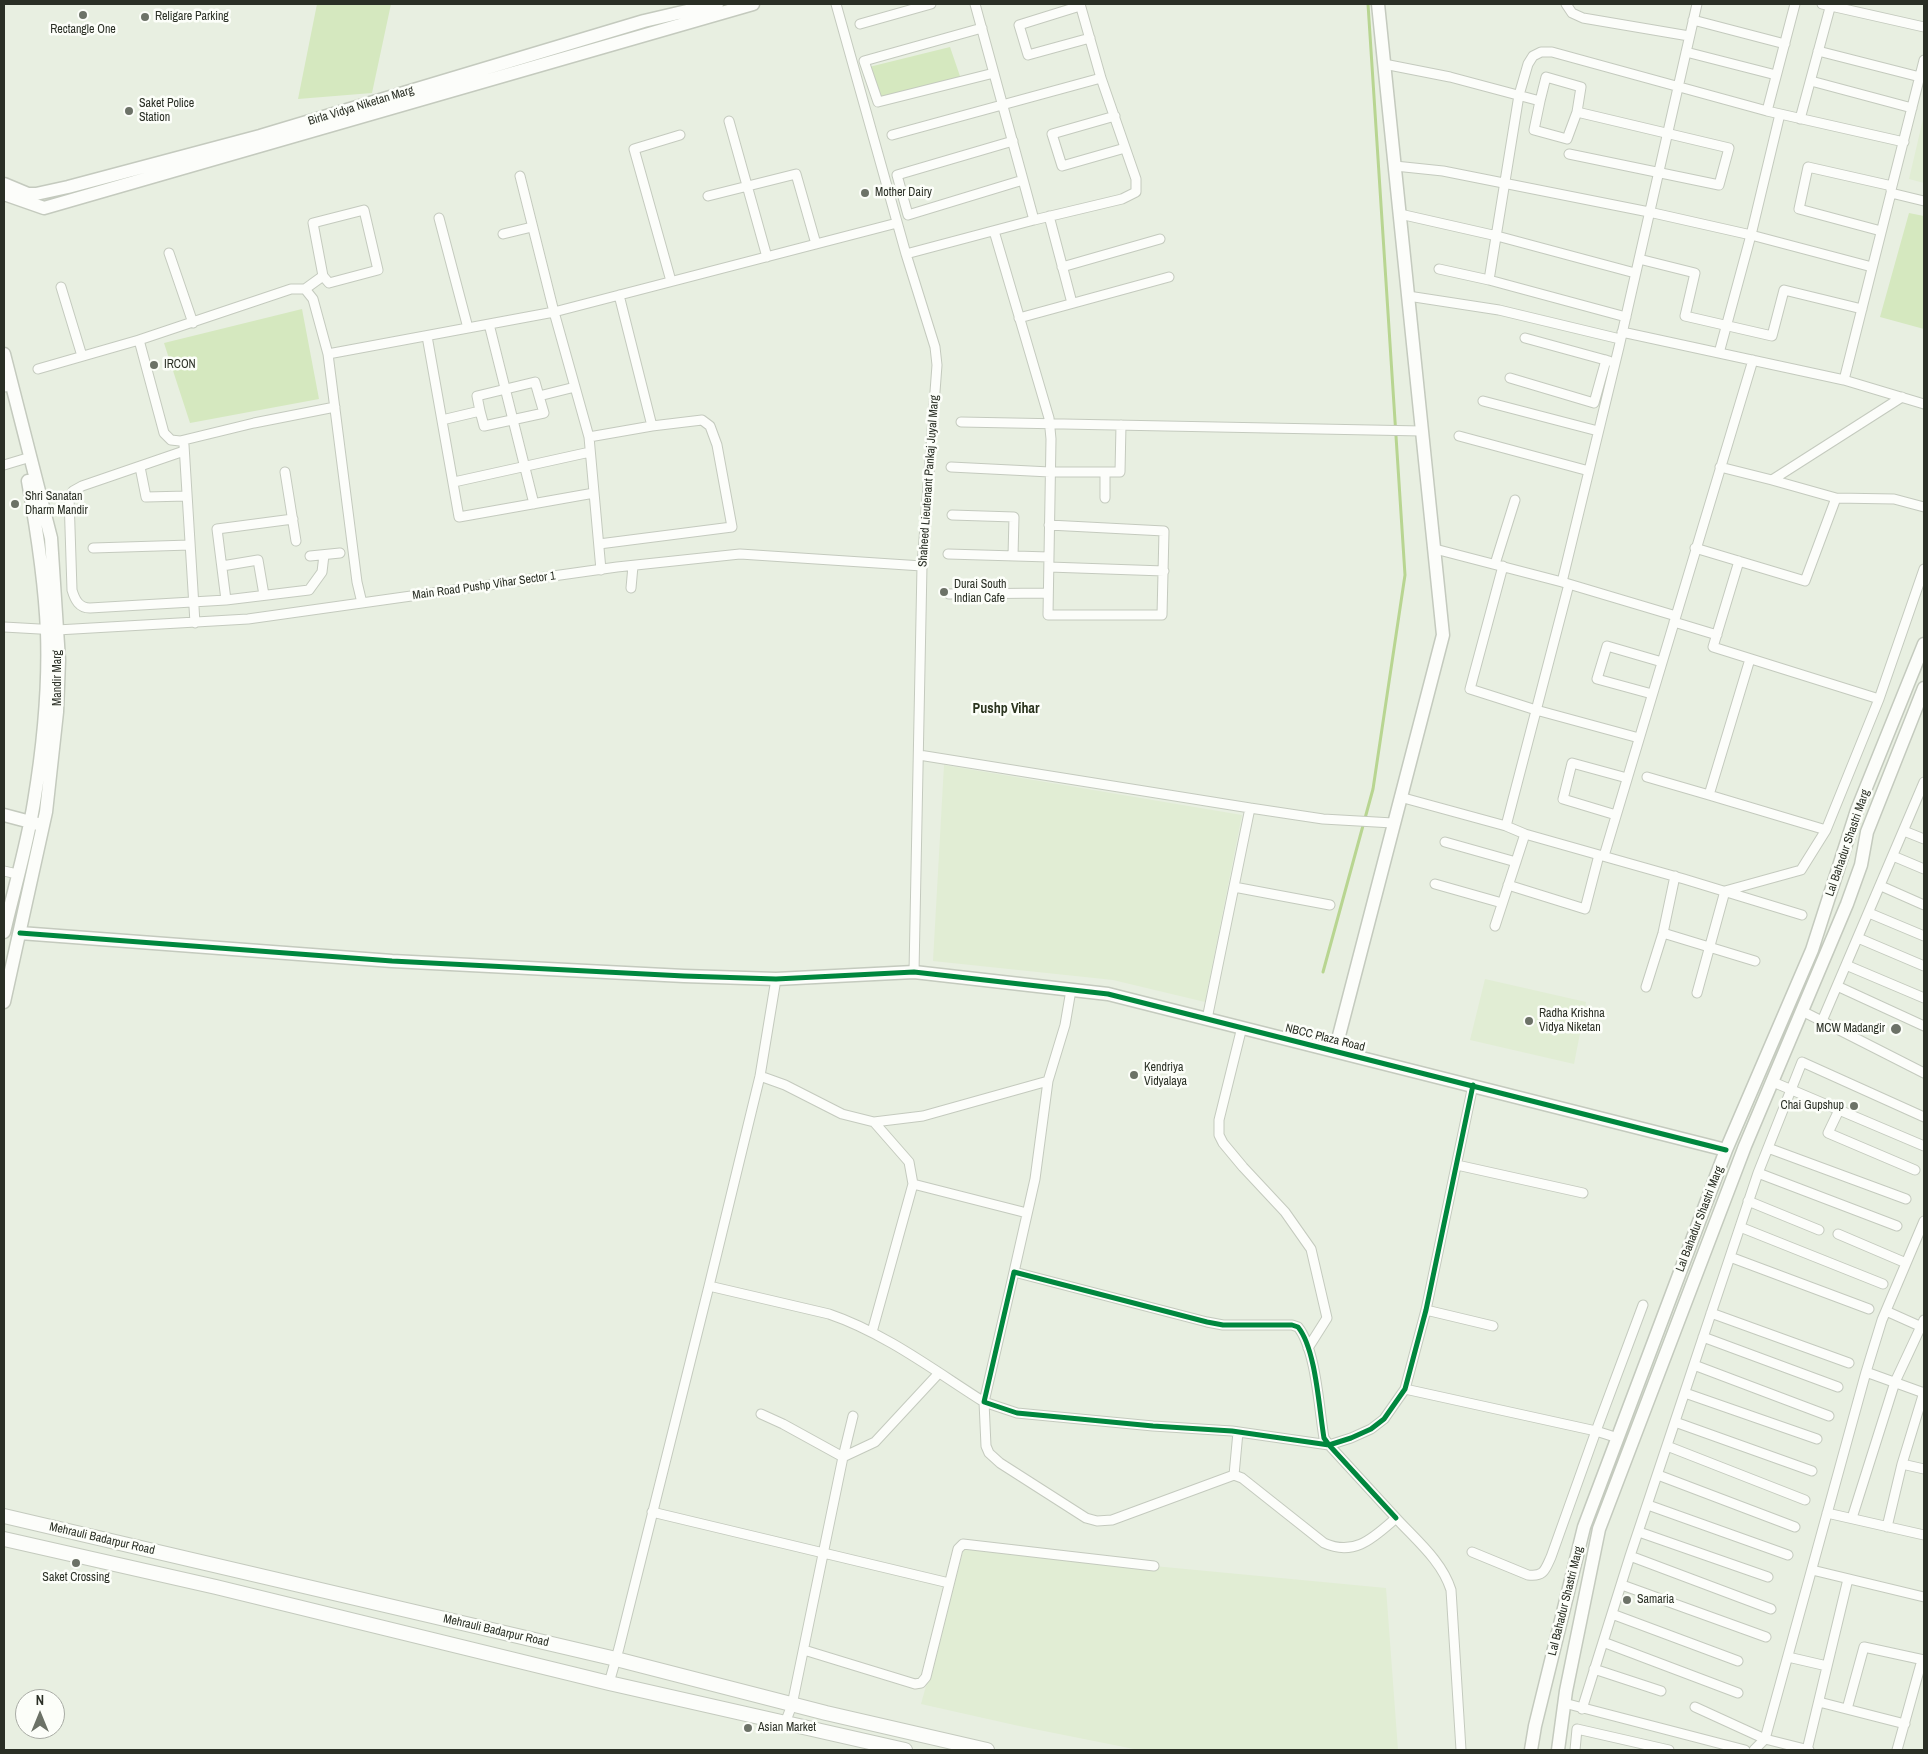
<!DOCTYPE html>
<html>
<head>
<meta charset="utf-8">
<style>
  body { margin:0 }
  #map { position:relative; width:1928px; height:1754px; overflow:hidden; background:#e8efe1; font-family:"Archivo Narrow",sans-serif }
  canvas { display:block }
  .frame { position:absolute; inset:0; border:5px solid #2a2f25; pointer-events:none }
  .north { position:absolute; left:15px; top:1689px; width:50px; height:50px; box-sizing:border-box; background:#fcfef9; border:1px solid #a8aba4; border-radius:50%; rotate:0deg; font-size:14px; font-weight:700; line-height:20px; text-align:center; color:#2a2f25 }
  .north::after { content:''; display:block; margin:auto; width:18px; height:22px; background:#6c7267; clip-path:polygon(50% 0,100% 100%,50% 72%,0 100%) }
</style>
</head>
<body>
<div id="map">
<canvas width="1928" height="1754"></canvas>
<div class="frame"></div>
<div class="north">N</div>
</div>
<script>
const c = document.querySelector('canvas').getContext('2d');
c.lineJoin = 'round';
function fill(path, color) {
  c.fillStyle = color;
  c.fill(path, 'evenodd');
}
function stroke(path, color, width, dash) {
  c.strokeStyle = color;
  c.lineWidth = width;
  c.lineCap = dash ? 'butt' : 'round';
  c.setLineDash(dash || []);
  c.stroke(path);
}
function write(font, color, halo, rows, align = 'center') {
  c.font = font + ' "Archivo Narrow",sans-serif';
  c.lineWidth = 5;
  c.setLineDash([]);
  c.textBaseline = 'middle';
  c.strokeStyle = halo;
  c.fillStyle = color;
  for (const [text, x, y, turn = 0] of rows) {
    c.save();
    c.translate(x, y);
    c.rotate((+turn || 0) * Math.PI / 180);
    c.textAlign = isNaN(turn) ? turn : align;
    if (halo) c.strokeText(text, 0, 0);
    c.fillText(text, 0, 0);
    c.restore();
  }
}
const built = new Path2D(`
  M1924,115V183L1909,179Z
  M944,765L1242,815L1205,1002L1113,980L933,961Z
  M1485,979L1586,1002L1574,1064L1470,1040Z
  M964,1548L1386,1588L1398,1750H1139L1019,1726L921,1704Z`);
const green = new Path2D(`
  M317,4H391L372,93L298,99Z
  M950,47L962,82L883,105L869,67Z
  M1909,213L1924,216V329L1880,317Z
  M302,309L319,399L190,423L164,343Z`);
const stream = new Path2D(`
  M1323,972L1373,789L1405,575L1368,4`);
const street = new Path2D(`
  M836,4L906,254L935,347L937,365L922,566L914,972
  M975,4L1034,220
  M1566,4L1572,13L1583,18L1689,36
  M1822,4L1924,27
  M1080,6L1019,25L1028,55L1090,38
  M1693,20L1785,44
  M860,24L931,4
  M982,28L864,61L878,102L994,73
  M1818,51L1920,77
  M1686,52L1776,75
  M1384,64L1450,77L1540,101L1546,77L1581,87L1577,112L1729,148L1719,185L1569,154
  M1811,81L1912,108
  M1540,101L1534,130L1567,139L1577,112
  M1767,111L1795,4
  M1115,116L1052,134L1062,166L1125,148
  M1800,119L1831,4
  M729,121L767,257
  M892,135L1101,78
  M1013,141L897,175L908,215L1023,180
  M1395,166L1443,171L1649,212L1751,235L1872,267
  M520,176L554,312L589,437L601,570
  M1891,190L1924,60
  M708,196L796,174L816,244
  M1924,201L1891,193L1844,380L1924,404
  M1400,214L1497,236L1635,273
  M1049,216L1072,303
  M439,218L468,328
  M994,231L1049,418L1051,439L1048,615H1162L1164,531L1049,525
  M1881,231L1799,209L1808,167L1892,186
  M503,234L532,227
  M169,253L193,323
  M906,254L1034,220L1122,199L1136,192V179L1101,78L1080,4
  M1639,259L1695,273L1685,316L1772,336L1784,290L1862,309
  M1062,267L1160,239
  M1439,269L1489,280L1626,317
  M323,276L313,223L364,210L378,270L329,283L323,276L305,289H291L139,340L164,433L171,440L180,441L254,423L335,407
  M1489,280L1519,95L1528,64L1533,56L1541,52H1552L1767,111L1904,142
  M671,281L634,149L680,135
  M61,287L82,356
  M305,289L313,299L328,354L357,582L362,603
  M619,295L652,426
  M1408,296L1499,310L1620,339
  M1019,318L1169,277
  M489,324L534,504
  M1622,332L1844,380
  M427,336L459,517L594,493
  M1525,338L1609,361
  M1719,353L1751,235L1780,114
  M328,354L554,312L897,223
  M38,369L139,340
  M1510,378L1594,403L1606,360
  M4,387H5
  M1483,401L1598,431
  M480,411L484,426L544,413L539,396
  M442,420L480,411L477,396L535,382L539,396L575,387
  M961,422L1422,431
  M1459,436L1589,471
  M589,437L652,426L702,420L710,426L717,445L732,527L599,544
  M184,445L195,623
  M184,451L82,486L73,491L69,497L72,590C75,600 79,608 90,608L226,600L217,529L293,519
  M4,465L24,459
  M140,467L146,497L187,496
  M951,467L1050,472H1120L1121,425
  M1720,467L1772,480L1902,397
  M285,472L296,541
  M1105,472V498
  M1772,480L1836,498L1894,499L1924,507
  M454,482L590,452
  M952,515L1014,517L1013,556
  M93,548L190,545
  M1695,548L1805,581L1836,498
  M1435,549L1562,582L1676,616L1753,360
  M948,554L1049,557
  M310,556L340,553
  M1739,561L1713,647L1879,699
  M1495,564L1515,500
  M222,566L258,560L264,595
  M1503,566L1470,689L1536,710L1639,738
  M1049,567L1164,571
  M1562,582L1619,347L1697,4
  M631,588L633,566
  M949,594L1048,593
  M226,600L309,590L322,572L324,555
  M1674,622L1717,635
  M4,627L57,630L248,619L617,567L740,554L922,566
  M1750,659L1709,795L1826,830
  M1652,694L1597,679L1607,646L1662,662
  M919,755L1250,808L1207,1019
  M1647,777L1709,795
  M1400,797L1506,826L1525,834L1684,879L1802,915
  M1250,808L1323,819L1393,823
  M1616,815L1563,799L1572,763L1627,778
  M1506,826L1569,584
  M1904,831L1924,839
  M1445,842L1516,862
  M1604,856L1676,616
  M1893,856L1924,869
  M4,871L17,874
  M1435,884L1502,903
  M1508,885L1585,909L1599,855
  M1881,886L1924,905
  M1234,887L1330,905
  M1869,913L1924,936
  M1495,926L1525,834
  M1663,933L1755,961
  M1858,938L1924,966
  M1846,965L1924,998
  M1837,986L1924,1026
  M1646,987L1663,933L1675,876
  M1697,993L1725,891L1801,870L1826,830L1879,699L1924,569
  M1802,1011L1924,1073
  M1822,1021L1924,782
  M1242,1027L1219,1120V1135L1223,1143L1243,1167L1285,1212L1311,1249L1327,1318L1308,1348
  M760,1076L785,1085L842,1114L874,1122L923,1116L1048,1081
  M1773,1082L1924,1146
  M1839,1110L1828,1133L1915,1170
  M1768,1148L1906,1199
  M1457,1165L1583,1193
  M1758,1173L1897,1226
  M913,1184L1027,1213
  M1748,1201L1819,1230
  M1740,1227L1883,1284
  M1838,1234L1906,1263
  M1730,1257L1869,1309
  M1014,1272L1035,1179L1048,1081L1065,1025L1071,990
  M709,1286L829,1314C885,1333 935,1371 984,1402L986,1446L989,1453L1000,1463L1086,1518L1097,1521L1112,1520L1234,1475L1242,1478L1324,1543C1355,1557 1374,1537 1396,1518C1416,1540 1442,1561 1451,1590L1461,1750
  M1426,1310L1493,1326
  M1886,1311L1924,1328
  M1711,1313L1849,1363
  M872,1332L913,1184L909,1162L874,1122
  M1703,1337L1838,1387
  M1694,1365L1829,1416
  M1866,1372L1924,1393
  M1405,1389L1596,1431L1618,1438
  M1685,1393L1817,1439
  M761,1414L783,1424L843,1457L875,1442L939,1373
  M1675,1422L1812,1471
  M1667,1446L1805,1500
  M1902,1464L1924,1469
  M1234,1475L1238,1432
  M1658,1475L1795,1527
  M1648,1505L1788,1555
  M652,1512L949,1583
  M1827,1513L1924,1535
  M1396,1518L1329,1445L1324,1438C1319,1409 1316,1349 1298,1327L1292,1325H1223L1207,1322L1014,1272L984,1402L1017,1413L1153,1426L1232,1431L1329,1445L1351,1438L1371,1429L1384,1419L1405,1389L1426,1310L1473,1085
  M1852,1518L1895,1382L1924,1320
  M1887,1527L1902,1464L1924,1392
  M1639,1532L1768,1577
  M1472,1552L1528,1575C1544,1577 1545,1570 1551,1557L1596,1431L1643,1305
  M1630,1556L1771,1609
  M1812,1570L1924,1597
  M1622,1585L1766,1637
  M1612,1614L1738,1661
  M1603,1642L1738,1693
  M804,1650L915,1684L921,1683L926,1677L958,1549L963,1544L1154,1566
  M1788,1657L1827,1666
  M1594,1669L1661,1691
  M609,1683L619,1648L709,1286L760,1076L776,979
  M1819,1702L1905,1724
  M1564,1703L1745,1750
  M1695,1707L1765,1739L1809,1750
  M1582,1709L1630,1556L1758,1173L1802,1062L1924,1117
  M1847,1709L1864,1647L1924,1660
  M785,1723L792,1705L843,1457L853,1416
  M1575,1750L1577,1729L1669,1750
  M1754,1750L1765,1739L1866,1372L1882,1320L1924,1221
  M1807,1750L1848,1579
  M1897,1750L1922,1660`);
const secondary = new Path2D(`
  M4,184L28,194H36L68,187L260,136L644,21L717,4
  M4,194L44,208L753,4
  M4,354L51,538L59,660L57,712L46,812L4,1002
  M4,815L38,824
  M4,932C14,889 27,846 34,802C43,748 49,687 47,632C45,581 37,531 28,481
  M20,933L392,961L684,976L776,979L914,972L1108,994L1726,1150
  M1335,1051L1443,635L1378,4
  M1531,1750L1535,1726L1584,1527L1726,1150L1812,950L1857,810L1924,644
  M1558,1750L1566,1691L1599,1529L1745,1146L1847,904L1861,865L1867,832L1924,688`);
const primary = new Path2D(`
  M4,1516L616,1659L826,1713L987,1750
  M4,1539L216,1587L609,1683L905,1750`);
const cycleway = new Path2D(`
  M20,933L392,961L684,976L776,979L914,972L1108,994L1726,1150
  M1396,1518L1329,1445L1324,1438C1319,1409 1316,1349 1298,1327L1292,1325H1223L1207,1322L1014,1272L984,1402L1017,1413L1153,1426L1232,1431L1329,1445L1351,1438L1371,1429L1384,1419L1405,1389L1426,1310L1473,1085`);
const markers = [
  [83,15,5,"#6c7267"],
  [145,17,5,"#6c7267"],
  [129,111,5,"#6c7267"],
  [865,193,5,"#6c7267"],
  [154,365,5,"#6c7267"],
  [15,504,5,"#6c7267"],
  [944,592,5,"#6c7267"],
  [1529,1021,5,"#6c7267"],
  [1896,1029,6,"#6c7267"],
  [1134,1075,5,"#6c7267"],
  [1854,1106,5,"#6c7267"],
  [76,1563,5,"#6c7267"],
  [1627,1600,5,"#6c7267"],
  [748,1728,5,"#6c7267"]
];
const poiNames = [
  ["Religare Parking",155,17],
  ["Rectangle One",83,30,"center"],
  ["Saket Police",139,104],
  ["Station",139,118],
  ["Mother Dairy",875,193],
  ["IRCON",164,365],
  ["Shri Sanatan",25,497],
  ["Dharm Mandir",25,511],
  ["Durai South",954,585],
  ["Indian Cafe",954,599],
  ["Radha Krishna",1539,1014],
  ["Vidya Niketan",1539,1028],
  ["MCW Madangir",1885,1029,"right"],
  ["Kendriya",1144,1068],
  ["Vidyalaya",1144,1082],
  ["Chai Gupshup",1844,1106,"right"],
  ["Saket Crossing",76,1578,"center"],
  ["Samaria",1637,1600],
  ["Asian Market",758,1728]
];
const streetNames = [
  ["Birla Vidya Niketan Marg",361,106,-17],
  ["Shaheed Lieutenant Pankaj Juyal Marg",929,481,-86],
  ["Main Road Pushp Vihar Sector 1",484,586,-8],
  ["Mandir Marg",58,678,-90],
  ["Lal Bahadur Shastri Marg",1848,843,-71],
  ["NBCC Plaza Road",1325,1038,14],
  ["Lal Bahadur Shastri Marg",1700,1219,-69],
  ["Mehrauli Badarpur Road",102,1539,13],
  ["Lal Bahadur Shastri Marg",1566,1601,-76],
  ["Mehrauli Badarpur Road",496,1631,13]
];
const neighbourhoodNames = [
  ["Pushp Vihar",1006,709]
];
fill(built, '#e1edd4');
fill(green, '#d5e8bf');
stroke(stream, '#b8d591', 3);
stroke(street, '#c4cabe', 11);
stroke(secondary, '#c4cabe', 15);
stroke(primary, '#c4cabe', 16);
stroke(street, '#fcfdfa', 9);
stroke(secondary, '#fcfdfa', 12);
stroke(primary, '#fcfdfa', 14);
stroke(cycleway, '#00873e', 5);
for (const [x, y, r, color] of markers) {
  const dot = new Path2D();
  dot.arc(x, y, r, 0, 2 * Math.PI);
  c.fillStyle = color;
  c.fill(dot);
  stroke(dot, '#fcfef9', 2);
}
write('12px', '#2a2f25', '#fcfef9', poiNames, 'left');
write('12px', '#2a2f25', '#fcfef9', streetNames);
write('bold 14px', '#2a331e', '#fcfef9', neighbourhoodNames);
</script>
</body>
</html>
